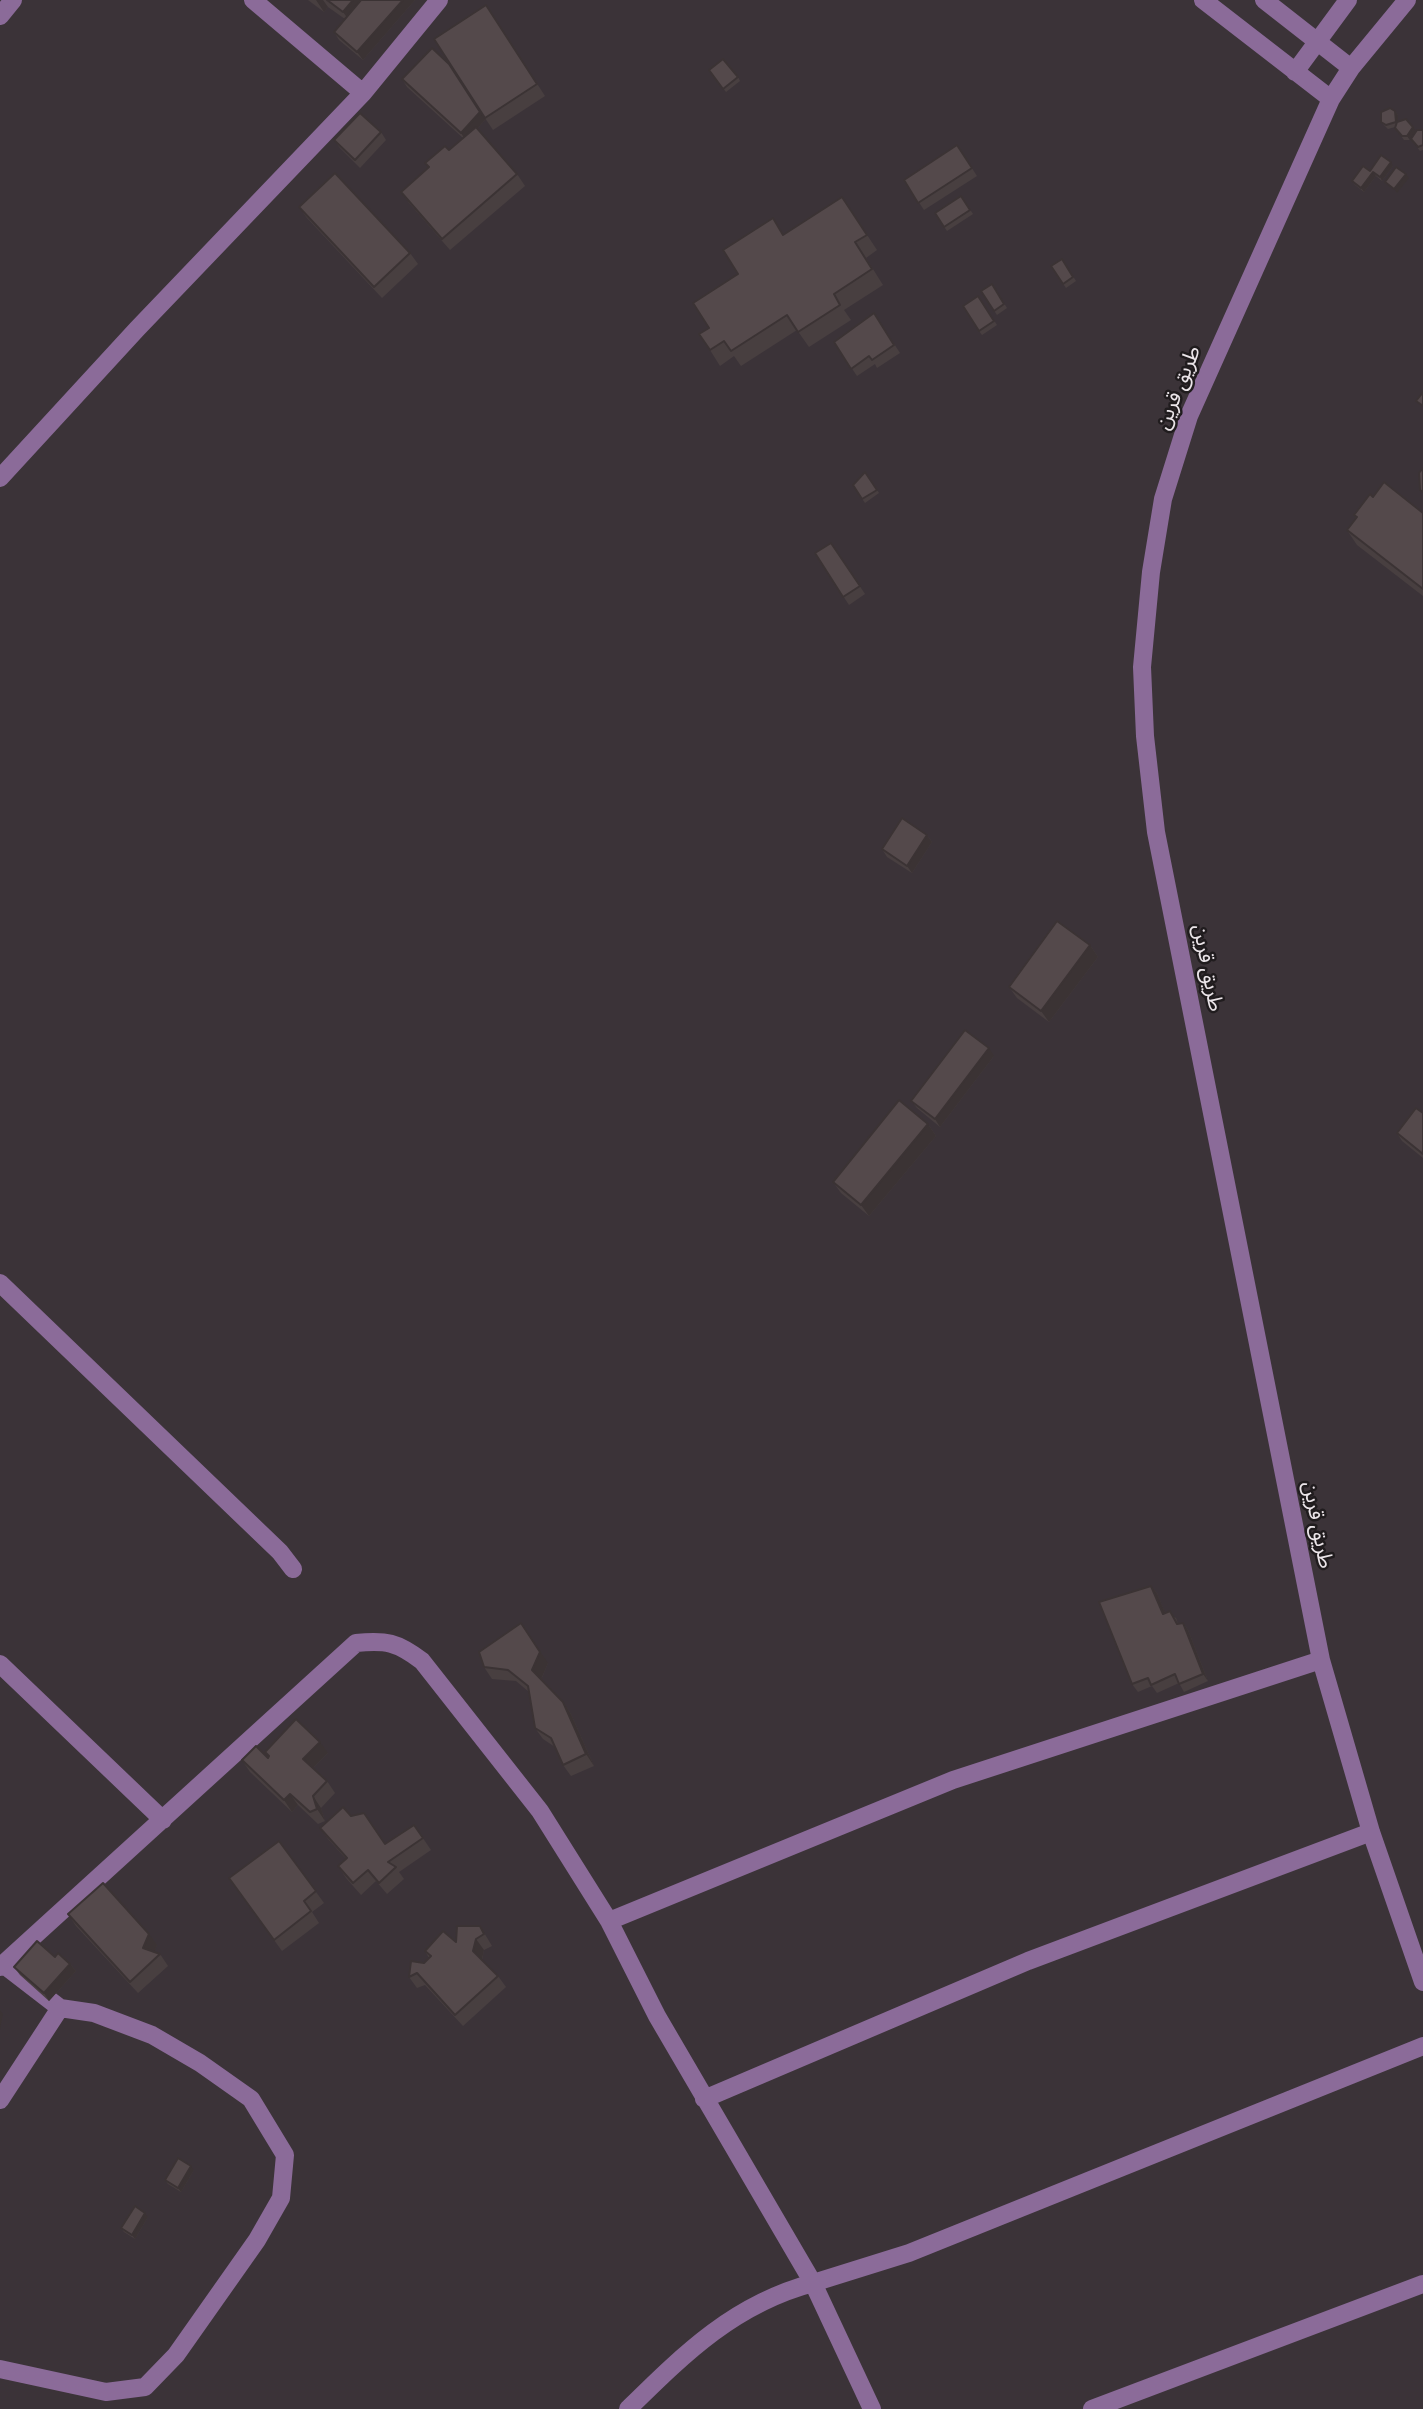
<!DOCTYPE html>
<html>
<head>
<meta charset="utf-8">
<style>
  body { margin:0 }
  canvas { display:block; background:#3b3338 }
</style>
</head>
<body>
<canvas width="1423" height="2409"></canvas>
<script>
const c = document.querySelector('canvas').getContext('2d');
c.lineJoin = 'round';
function stroke(path, color, width, dash) {
  c.strokeStyle = color;
  c.lineWidth = width;
  c.lineCap = dash ? 'butt' : 'round';
  c.setLineDash(dash || []);
  c.stroke(path);
}
function fill(path, color) {
  c.fillStyle = color;
  c.fill(path, 'evenodd');
}
function write(font, color, halo, rows, align = 'center') {
  c.font = font + ' Signika,"Noto Sans Arabic",sans-serif';
  c.lineWidth = 5;
  c.setLineDash([]);
  c.textBaseline = 'middle';
  c.strokeStyle = halo;
  c.fillStyle = color;
  for (const [text, x, y, turn = 0] of rows) {
    c.save();
    c.translate(x, y);
    c.rotate((+turn || 0) * Math.PI / 180);
    c.textAlign = isNaN(turn) ? turn : align;
    if (halo) c.strokeText(text, 0, 0);
    c.fillText(text, 0, 0);
    c.restore();
  }
}
const minor = new Path2D(`
  M253,0L363,93
  M1203,0L1331,99
  M1264,0L1351,68
  M1407,0L1351,68L1331,99L1189,416L1163,499L1151,572L1142,667L1145,736L1156,832L1321,1660L1371,1832L1423,1982
  M0,16L13,0
  M1295,72L1348,0
  M0,478L137,329L363,93L439,0
  M0,1283L280,1552L293,1569
  M0,1664L163,1820
  M609,1921L953,1780L1321,1660
  M0,1967L356,1643C386,1640 397,1642 422,1661L540,1811L609,1921L657,2016L813,2283L909,2253L1423,2046
  M704,2099L1028,1961L1371,1832
  M0,2100L60,2008
  M0,2369L106,2392L145,2387L176,2355L257,2240L281,2198L285,2155L251,2099L200,2063L152,2035L94,2013L60,2008L4,1965
  M628,2409C684,2354 734,2304 813,2283L872,2409
  M1092,2409L1423,2284`);
const wall = new Path2D(`
  M308,0H415L363,60L339,40L334,32L345,19L328,7L324,12Z
  M486,5L545,96L493,130L485,118Z
  M709,70L738,77L740,81L726,92Z
  M402,79L485,120L477,129L517,174L525,186L450,250L409,203L401,192L429,168L425,163L449,150L463,138L407,87Z
  M1395,111L1398,115V122L1410,140H1404L1395,127L1388,129L1381,122Z
  M1423,130V150L1420,151L1411,139Z
  M381,132L386,140L360,168L340,148L334,140Z
  M957,145L977,176L924,210L904,180Z
  M1393,166L1382,181L1376,176L1364,192L1355,185L1352,181L1370,171Z
  M961,196L973,214L947,231L935,213Z
  M842,197L877,250L866,258L883,285L844,310L851,320L809,347L797,330L741,366L734,356L720,366L710,350L738,274L784,235Z
  M299,207L410,253L418,264L382,298L307,218Z
  M1062,259L1076,281L1066,288L1051,266Z
  M992,284L1007,308L997,315L981,291Z
  M978,296L997,325L982,335L979,331Z
  M874,313L900,353L877,368L875,364L857,376L834,342Z
  M865,472L879,493L865,503L853,485Z
  M1373,497L1423,512V596L1357,545L1347,530L1356,518L1354,515Z
  M831,543L865,594L849,605L815,553Z
  M927,835L932,842L912,873L887,857L882,849Z
  M1090,945L1098,957L1049,1022L1017,998L1009,987Z
  M994,1056L940,1127L917,1108L911,1101Z
  M1423,1113V1158L1402,1141L1397,1133Z
  M928,1124L936,1136L869,1216L841,1193L833,1182Z
  M1151,1586L1157,1593L1165,1613L1176,1618L1178,1624L1183,1623L1188,1630L1208,1681L1184,1692L1179,1683L1157,1693L1152,1686L1138,1692L1132,1684Z
  M548,1663L541,1680L563,1702L571,1714L594,1766L571,1776L563,1765L555,1747L543,1739L535,1728L529,1692L516,1681L492,1679L484,1667Z
  M265,1752L328,1753L313,1768L327,1781L335,1793L321,1808L325,1821L318,1824L298,1805L292,1812L250,1772L242,1760L268,1758L269,1757Z
  M351,1816L386,1844L414,1825L431,1850L399,1872L404,1879L387,1894L376,1881L361,1895L346,1878L338,1866L346,1859L328,1839L320,1828Z
  M279,1841L324,1903L312,1912L319,1923L282,1951L229,1878Z
  M68,1914L157,1945L154,1952L160,1954L168,1966L138,1993L76,1926Z
  M480,1926L492,1946L484,1950L482,1960L498,1976L506,1987L463,2026L425,1985L417,1988L409,1977L429,1958L425,1951L456,1942Z
  M55,1957L70,1964L76,1971L49,2001L20,1975L14,1967Z
  M194,2170L181,2192L168,2184L165,2180Z
  M148,2217L135,2239L124,2232L121,2228Z`);
const shadedWall = new Path2D(`
  M316,0H323L328,7L324,12Z
  M353,0H371L351,23L343,12Z
  M403,0H415L363,60L357,52Z
  M449,64L485,120L466,141L461,133Z
  M1395,111L1398,115V126L1396,122Z
  M1413,127L1416,131L1410,140L1407,136Z
  M1391,162L1393,166L1382,181L1380,177Z
  M1373,172L1376,176L1364,192L1361,188Z
  M1406,174L1409,178L1397,193L1394,189Z
  M927,835L932,842L912,873L907,866Z
  M1090,945L1098,957L1049,1022L1041,1011Z
  M989,1048L994,1056L940,1127L935,1119Z
  M928,1124L936,1136L869,1216L861,1205Z
  M1151,1586L1157,1593L1169,1622L1163,1614Z
  M521,1623L548,1663L540,1682L532,1670Z
  M1183,1623L1188,1630L1208,1681L1203,1674Z
  M563,1702L571,1714L594,1766L586,1754Z
  M320,1742L328,1753L311,1770L303,1759Z
  M290,1794L298,1805L292,1812L284,1800Z
  M313,1796L321,1808L325,1821L317,1809Z
  M149,1934L157,1945L152,1959L143,1948Z
  M476,1939L484,1950L481,1963L473,1951Z
  M70,1964L76,1971L49,2001L44,1993Z
  M0,2010L3,2014L0,2030Z
  M191,2166L194,2170L181,2192L178,2188Z
  M145,2213L148,2217L135,2239L132,2235Z`);
const building = new Path2D(`
  M327,0H353L343,12Z
  M361,0H403L357,52L334,32Z
  M486,5L537,84L485,118L434,39Z
  M432,48L449,64L480,112L461,133L402,79Z
  M723,59L738,77L723,89L709,70Z
  M1390,108L1395,111L1396,122L1386,125L1381,122V112Z
  M360,113L381,132L355,160L334,140Z
  M1406,119L1413,127L1407,136H1402L1395,128L1397,122Z
  M476,127L517,174L442,239L401,192L429,167L425,163L445,146L449,150Z
  M1417,130H1423V145L1418,147L1411,139Z
  M957,145L972,168L918,203L904,180Z
  M1381,155L1391,162L1380,177L1373,172L1361,188L1352,181L1363,166L1370,171Z
  M1396,167L1406,174L1394,189L1385,182Z
  M335,173L410,253L374,287L299,207Z
  M961,196L970,210L944,227L935,213Z
  M842,197L867,235L855,242L872,269L834,294L840,305L798,332L787,315L731,351L724,341L710,350L699,334L709,328L693,303L738,274L723,250L773,218L783,235Z
  M1062,259L1073,277L1063,284L1051,266Z
  M992,284L1004,304L994,311L981,291Z
  M978,296L994,321L979,331L963,306Z
  M874,313L894,345L872,360L869,356L851,369L834,342Z
  M1423,392V406L1416,401Z
  M1423,468V492L1420,490L1419,473Z
  M865,472L877,490L862,499L853,485Z
  M1384,482L1423,513V589L1347,530L1357,517L1354,515L1370,494L1373,497Z
  M831,543L860,586L843,597L815,553Z
  M902,818L927,835L907,866L882,849Z
  M1057,921L1090,945L1041,1011L1009,987Z
  M965,1030L989,1048L935,1119L911,1101Z
  M899,1100L928,1124L861,1205L833,1182Z
  M1416,1108L1423,1113V1154L1397,1133Z
  M1151,1586L1163,1614L1170,1611L1177,1624L1183,1623L1203,1674L1179,1684L1175,1674L1151,1685L1148,1678L1132,1684L1099,1602Z
  M521,1623L540,1652L532,1670L563,1702L586,1754L563,1765L551,1738L535,1728L528,1686L508,1670L484,1667L479,1652Z
  M296,1719L320,1742L303,1759L327,1781L313,1796L317,1809L310,1812L290,1794L284,1800L242,1760L256,1746L268,1758L269,1756L265,1752Z
  M343,1807L351,1816L364,1813L385,1844L414,1825L423,1838L388,1862L396,1867L379,1883L368,1870L353,1883L338,1866L347,1858L320,1828Z
  M279,1841L316,1891L304,1901L311,1911L274,1940L229,1878Z
  M103,1883L149,1934L143,1948L160,1954L130,1982L68,1914Z
  M457,1926H480L484,1934L476,1939L473,1951L498,1976L455,2015L417,1973L409,1977L411,1961L424,1963L431,1956L425,1951L443,1931L456,1942Z
  M37,1941L55,1957L58,1953L70,1964L44,1993L14,1967Z
  M178,2158L191,2166L178,2188L165,2180Z
  M135,2206L145,2213L132,2235L121,2228Z`);
const streetNames = [
  ["طريق قرين",1179,388,-68],
  ["طريق قرين",1207,968,79],
  ["طريق قرين",1317,1525,79]
];
stroke(minor, '#8b6b99', 18);
fill(wall, '#483f40');
fill(shadedWall, '#3b3334');
fill(building, '#54494b');
stroke(building, '#3b3334', 2);
write('21px', '#ebe5e9', '#201c1e', streetNames);
</script>
</body>
</html>
